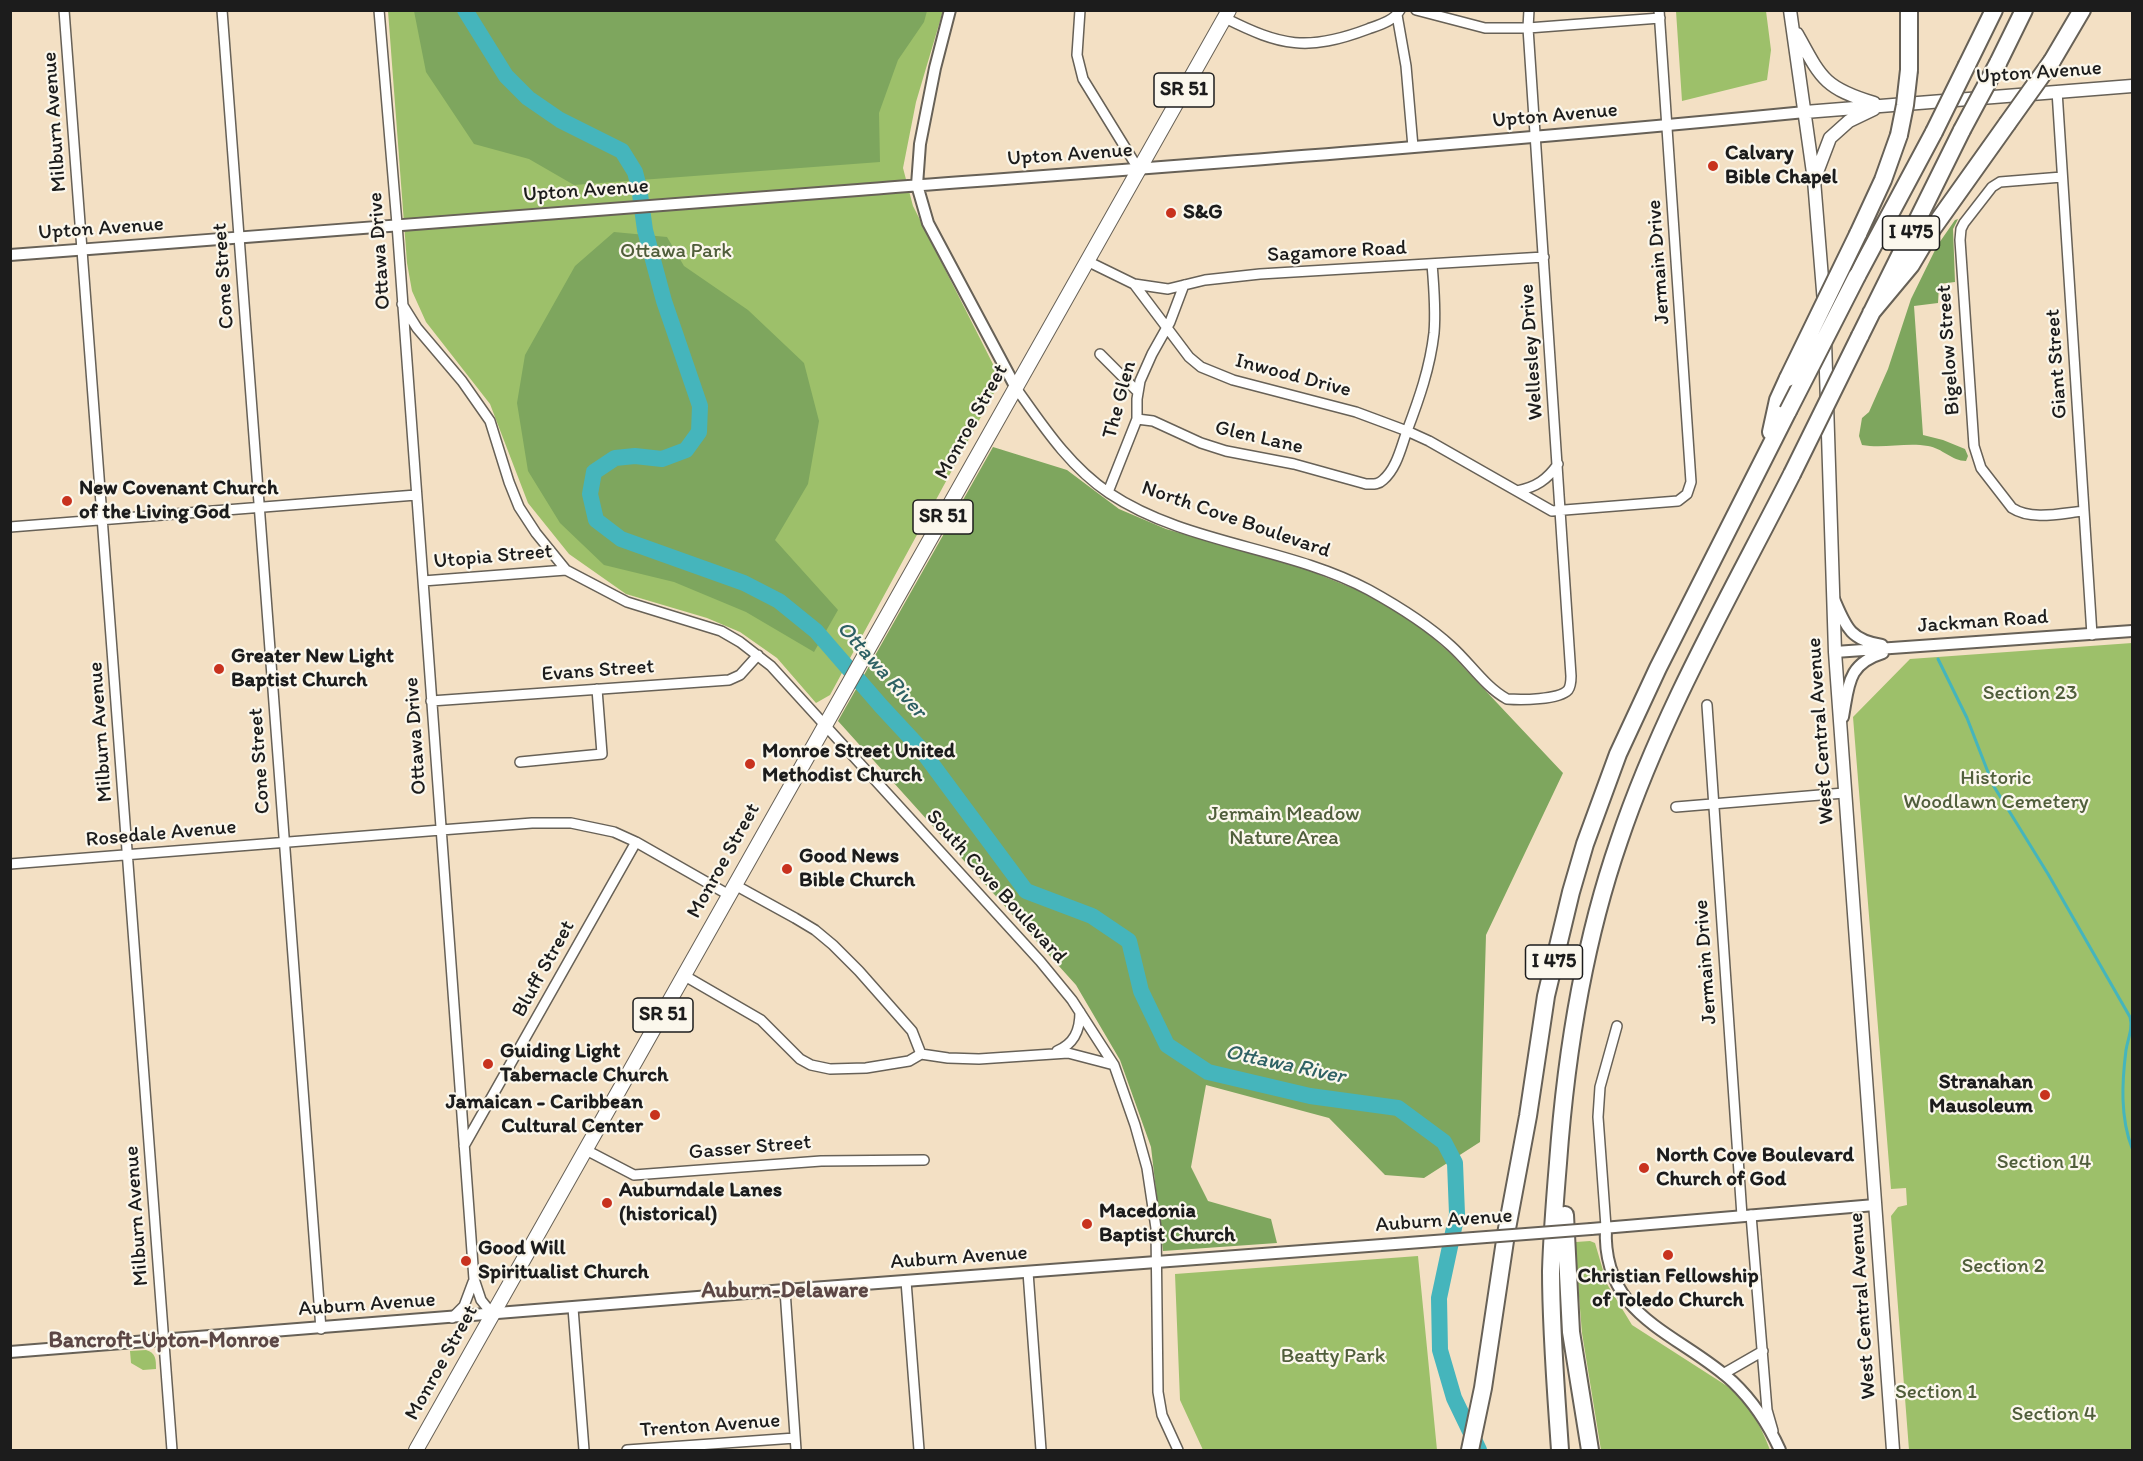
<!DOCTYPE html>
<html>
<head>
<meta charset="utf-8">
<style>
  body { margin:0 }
  #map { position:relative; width:2143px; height:1461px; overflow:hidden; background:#f3e0c4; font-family:Itim,sans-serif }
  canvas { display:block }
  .frame { position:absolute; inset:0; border:12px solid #1c1c1c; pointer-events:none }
</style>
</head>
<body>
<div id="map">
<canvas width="2143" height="1461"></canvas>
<div class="frame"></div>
</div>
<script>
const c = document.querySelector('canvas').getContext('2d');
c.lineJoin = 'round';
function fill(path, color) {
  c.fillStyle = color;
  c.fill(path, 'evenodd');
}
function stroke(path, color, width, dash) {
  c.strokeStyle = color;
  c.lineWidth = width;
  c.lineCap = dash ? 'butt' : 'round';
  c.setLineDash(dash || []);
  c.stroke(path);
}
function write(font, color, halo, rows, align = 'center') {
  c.font = font + ' Itim,sans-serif';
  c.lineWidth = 4.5;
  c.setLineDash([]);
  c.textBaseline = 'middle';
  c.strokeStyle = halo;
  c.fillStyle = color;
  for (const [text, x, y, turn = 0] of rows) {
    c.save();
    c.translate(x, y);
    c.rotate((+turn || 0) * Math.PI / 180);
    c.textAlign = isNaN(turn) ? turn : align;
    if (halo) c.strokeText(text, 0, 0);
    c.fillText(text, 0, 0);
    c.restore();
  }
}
const green = new Path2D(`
  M388,11H943L916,102L903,168L913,206L1001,380L830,695L816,703L777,658L740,632L707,618L626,594L569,554L528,503L490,404L426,322L412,291L407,263Z
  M1676,11H1766L1771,50L1767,80L1682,101Z
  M2132,643V1450H1909L1891,1216L1898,1207L1907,1205L1906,1188L1891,1189L1853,717L1910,659Z
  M1590,1241L1595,1243L1607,1284L1632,1325L1727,1386C1749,1405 1760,1423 1770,1450H1601L1582,1333L1575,1247L1576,1242Z
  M1418,1256L1437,1450H1203L1180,1400L1175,1274Z
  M146,1350C156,1353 156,1359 156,1369L143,1370L131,1363L130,1351Z`);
const forest = new Path2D(`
  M414,11V10L927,11L924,22L898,60L879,113L880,162L574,185L529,159L474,144L426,72Z
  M1958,219L1953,229L1955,282L1939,284L1938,303L1914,306L1923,435L1943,440L1965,449L1968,456L1966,461C1952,461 1942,448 1928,446C1906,442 1884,449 1862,445L1859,436L1862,418L1869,412L1888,369L1911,299L1937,246L1955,220Z
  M614,232L667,237L684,266L748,310L804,363L819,421L808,484L775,540L838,610L814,652L746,612L674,582L604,565L560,523L528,471L517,403L525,355L575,266Z
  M993,447L1067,470L1119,509L1166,529L1308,570L1362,592L1413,620L1451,654L1563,773L1486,935L1480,1142L1424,1178L1385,1175L1329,1118L1206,1085L1191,1167L1208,1201L1271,1219L1277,1243L1163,1251L1151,1147L1120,1060L1076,985L838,721Z`);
const stream = new Path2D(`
  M1938,659L1967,718L1993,785L2048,874L2130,1017C2133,1029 2128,1038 2126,1050C2122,1082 2120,1117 2132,1148`);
const river = new Path2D(`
  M465,10L506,76L528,98L560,120L622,151L635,172L639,187L645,230L664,301L700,406L699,432L686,450L662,459L635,456L615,458L594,472L590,494L596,520L621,539L744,583L779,601L816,631L881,706L920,748L1026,891L1092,916L1129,941L1141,991L1167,1045L1208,1072L1310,1096L1398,1108L1444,1142L1455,1163L1457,1214L1439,1298L1440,1350L1454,1398L1479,1450`);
const minor = new Path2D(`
  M64,10L172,1450
  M222,10L321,1329
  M379,10L397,224L474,1279L481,1300L493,1315
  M1080,10L1077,55L1083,79L1139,170
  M1416,10L1485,28H1528L1660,18
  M1397,15L1406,66L1413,147
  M1225,18C1281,46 1307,52 1368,29C1379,25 1394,21 1400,10
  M2057,91L2092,635
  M2062,177L2000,182L1992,187L1964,223L1961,229L1960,240L1974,446L1981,468L2012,508C2032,521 2062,513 2084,511
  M1087,261L1134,284L1189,357L1201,367L1233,380L1356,412L1407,431L1429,441L1552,511L1678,501L1687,494L1691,482L1659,10
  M1134,284L1168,289L1205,280L1260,274L1544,257
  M402,304L417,328L462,381L490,421L509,482L519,507L536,533L566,570L627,602L721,631L740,642L771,666L1040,961L1072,1000L1114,1065L1135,1125L1147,1168L1156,1228L1158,1392L1162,1415L1178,1450
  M1100,354L1138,392
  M1016,388C1043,426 1069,466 1109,493C1187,545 1287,546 1369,590C1398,606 1426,623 1451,646C1470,663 1485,687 1507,699C1521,700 1559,700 1568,690C1571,686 1571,681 1571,676L1528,28L1529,10
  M1137,419L1153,421L1201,443L1226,451L1294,464L1366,484C1373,484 1378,485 1383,480C1397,468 1401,447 1407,431C1419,399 1430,368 1434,333C1436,310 1434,287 1432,264
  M1517,491C1536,487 1547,480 1558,464
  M1108,492L1137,419V399L1140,381L1152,354L1170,322L1184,285
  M10,527L416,495
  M423,581L566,570
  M431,701L729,680L740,675L758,655
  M1707,705L1742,1216
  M520,762L602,754L597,689
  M1676,807L1844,793
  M10,864L441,830L532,823H571L614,832L636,842L729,895
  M735,885L795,918L815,930L833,945L859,971L912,1031L921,1054
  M685,976L761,1020L800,1059L811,1065L830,1069L866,1068L909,1061L921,1054L948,1058L979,1059L1068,1053L1114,1065
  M1057,1051C1074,1044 1080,1031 1080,1012
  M464,1146L636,842
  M586,1150L634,1175L821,1161L924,1160
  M1751,1215L1767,1410L1773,1431
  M1606,1227L1598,1117L1600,1087L1617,1026
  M1028,1272L1041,1450
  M906,1281L919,1450
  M785,1290L796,1450
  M573,1308L584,1450
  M452,1318L464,1306L473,1282
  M1723,1374L1763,1351
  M627,1450L795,1438`);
const tertiary = new Path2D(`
  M950,10L935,68L920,144L917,185L928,223L1016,388
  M10,255C293,234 576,211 858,190C1174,166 1490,143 1805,112
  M1834,599C1846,627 1850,640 1882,645
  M1835,652L2132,631
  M1843,717C1849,685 1847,664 1883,653
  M1606,1227C1601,1318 1680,1333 1733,1382C1753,1401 1769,1426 1780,1450
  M1591,1229L1875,1205
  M10,1352L785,1290L1395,1244`);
const secondary = new Path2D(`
  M1790,10L1814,180L1824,303
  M1797,34C1821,78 1824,88 1874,103
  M1805,112L2132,86
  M1814,180L1830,138L1849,121L1874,109
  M1825,341L1835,652L1893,1450`);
const primary = new Path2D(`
  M416,1450L1229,10`);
const motorway = new Path2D(`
  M1909,10V70
  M2052,61L2082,10
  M1998,63L2024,10
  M1967,65L1994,10
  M1858,234L1883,180L1899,135
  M1857,276L1934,132
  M1871,313L1911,265L1933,228L2007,124
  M1860,336L1962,130
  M1771,432L1778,400L1788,378
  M1565,1215L1571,1332L1590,1450
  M1470,1450L1483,1388L1506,1234L1528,1116L1546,996L1571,892L1585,844L1618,754L1658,668L1788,411
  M1560,1450C1556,1391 1551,1331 1551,1271C1552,1235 1555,1199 1558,1163C1566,1053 1583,945 1619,841C1662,713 1731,594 1792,474`);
const tertiaryBridge = new Path2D(`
  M1395,1244L1591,1229`);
const motorwayBridge = new Path2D(`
  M2007,124L2052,61
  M1962,130L1998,63
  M1934,132L1967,65
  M1899,135L1905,105L1909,70
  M1788,378L1858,234
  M1788,411L1857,276
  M1792,474L1860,336`);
const markers = [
  [1713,166,6,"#c8321e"],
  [1171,213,6,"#c8321e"],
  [67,501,6,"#c8321e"],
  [219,669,6,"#c8321e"],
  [750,764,6,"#c8321e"],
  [787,869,6,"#c8321e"],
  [488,1064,6,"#c8321e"],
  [2045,1095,6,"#c8321e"],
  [655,1115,6,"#c8321e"],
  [1644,1168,6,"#c8321e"],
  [607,1203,6,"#c8321e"],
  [1087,1224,6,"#c8321e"],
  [1668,1255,6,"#c8321e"],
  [466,1261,6,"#c8321e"]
];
const shields = [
  [1184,90,60],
  [1911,233,57],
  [943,517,60],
  [1554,962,57],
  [663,1015,60]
];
const shieldNames = [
  ["SR 51",1184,90],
  ["I 475",1911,233],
  ["SR 51",943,517],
  ["I 475",1554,962],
  ["SR 51",663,1015]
];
const streetNames = [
  ["Upton Avenue",2039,73,-4],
  ["Upton Avenue",1555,116,-5],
  ["Milburn Avenue",55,122,-94],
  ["Upton Avenue",1070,155,-4],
  ["Upton Avenue",586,191,-4],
  ["Upton Avenue",101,229,-4],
  ["Ottawa Drive",380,251,-94],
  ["Sagamore Road",1337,252,-3],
  ["Jermain Drive",1659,262,-94],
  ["Cone Street",224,276,-94],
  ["Bigelow Street",1949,350,-94],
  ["Wellesley Drive",1532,352,-94],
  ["Giant Street",2057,364,-94],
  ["Inwood Drive",1293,376,15],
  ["The Glen",1120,400,-75],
  ["Monroe Street",972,422,-61],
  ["Glen Lane",1259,438,13],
  ["North Cove Boulevard",1236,520,19],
  ["Utopia Street",493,557,-5],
  ["Jackman Road",1983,622,-4],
  ["Evans Street",598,671,-4],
  ["West Central Avenue",1821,731,-94],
  ["Milburn Avenue",101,732,-94],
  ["Ottawa Drive",416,736,-94],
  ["Cone Street",260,761,-94],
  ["Rosedale Avenue",161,834,-5],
  ["Monroe Street",724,861,-61],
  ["South Cove Boulevard",996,887,48],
  ["Jermain Drive",1706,962,-94],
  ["Bluff Street",544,969,-61],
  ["Gasser Street",750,1148,-5],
  ["Milburn Avenue",137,1216,-94],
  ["Auburn Avenue",1444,1221,-4],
  ["Auburn Avenue",959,1258,-4],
  ["Auburn Avenue",367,1305,-4],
  ["West Central Avenue",1863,1306,-94],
  ["Monroe Street",442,1363,-61],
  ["Trenton Avenue",710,1426,-4]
];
const poiNames = [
  ["Calvary",1725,154],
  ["Bible Chapel",1725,178],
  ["S&G",1183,213],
  ["New Covenant Church",79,489],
  ["of the Living God",79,513],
  ["Greater New Light",231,657],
  ["Baptist Church",231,681],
  ["Monroe Street United",762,752],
  ["Methodist Church",762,776],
  ["Good News",799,857],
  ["Bible Church",799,881],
  ["Guiding Light",500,1052],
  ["Tabernacle Church",500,1076],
  ["Stranahan",2033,1083,"right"],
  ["Mausoleum",2033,1107,"right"],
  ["Jamaican - Caribbean",643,1103,"right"],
  ["Cultural Center",643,1127,"right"],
  ["North Cove Boulevard",1656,1156],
  ["Church of God",1656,1180],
  ["Auburndale Lanes",619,1191],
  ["(historical)",619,1215],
  ["Macedonia",1099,1212],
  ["Baptist Church",1099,1236],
  ["Good Will",478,1249],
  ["Spiritualist Church",478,1273],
  ["Christian Fellowship",1668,1277,"center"],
  ["of Toledo Church",1668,1301,"center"]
];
const parkNames = [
  ["Ottawa Park",676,252],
  ["Section 23",2030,694],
  ["Historic",1996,779],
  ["Woodlawn Cemetery",1996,803],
  ["Jermain Meadow",1284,815],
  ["Nature Area",1284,839],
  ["Section 14",2044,1163],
  ["Section 2",2003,1267],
  ["Beatty Park",1333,1357],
  ["Section 1",1936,1393],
  ["Section 4",2054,1415]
];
const waterNames = [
  ["Ottawa River",881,670,48],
  ["Ottawa River",1285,1065,12]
];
const neighbourhoodNames = [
  ["Auburn-Delaware",785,1291],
  ["Bancroft-Upton-Monroe",164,1341]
];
fill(green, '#9dc06a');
fill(forest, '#7ea65e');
stroke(stream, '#45b5bc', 3);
stroke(river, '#45b5bc', 16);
stroke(minor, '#676157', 12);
stroke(tertiary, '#676157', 14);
stroke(secondary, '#676157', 15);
stroke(primary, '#676157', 16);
stroke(motorway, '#676157', 20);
stroke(minor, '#fff', 9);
stroke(tertiary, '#fff', 10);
stroke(secondary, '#fff', 12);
stroke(primary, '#fff', 14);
stroke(motorway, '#fff', 16);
stroke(tertiaryBridge, '#676157', 14, []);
stroke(motorwayBridge, '#676157', 20, []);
stroke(tertiaryBridge, '#fff', 10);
stroke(motorwayBridge, '#fff', 16);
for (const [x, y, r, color] of markers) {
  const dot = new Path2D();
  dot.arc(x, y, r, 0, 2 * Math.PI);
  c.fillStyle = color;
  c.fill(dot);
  stroke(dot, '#fbf7ec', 2);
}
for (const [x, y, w] of shields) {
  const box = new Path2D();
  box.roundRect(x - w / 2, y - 17, w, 34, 4.5);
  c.fillStyle = '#fbf7ec';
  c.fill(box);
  stroke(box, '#1c1c1c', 1.5);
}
write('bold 20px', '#1c1c1c', null, shieldNames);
write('21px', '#1c1c1c', '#fbf7ec', streetNames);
write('bold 21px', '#1c1c1c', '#fbf7ec', poiNames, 'left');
write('21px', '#505e3b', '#fbf7ec', parkNames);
write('italic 22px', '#2e6164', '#fbf7ec', waterNames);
write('bold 22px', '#5c4745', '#fbf7ec', neighbourhoodNames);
</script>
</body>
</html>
